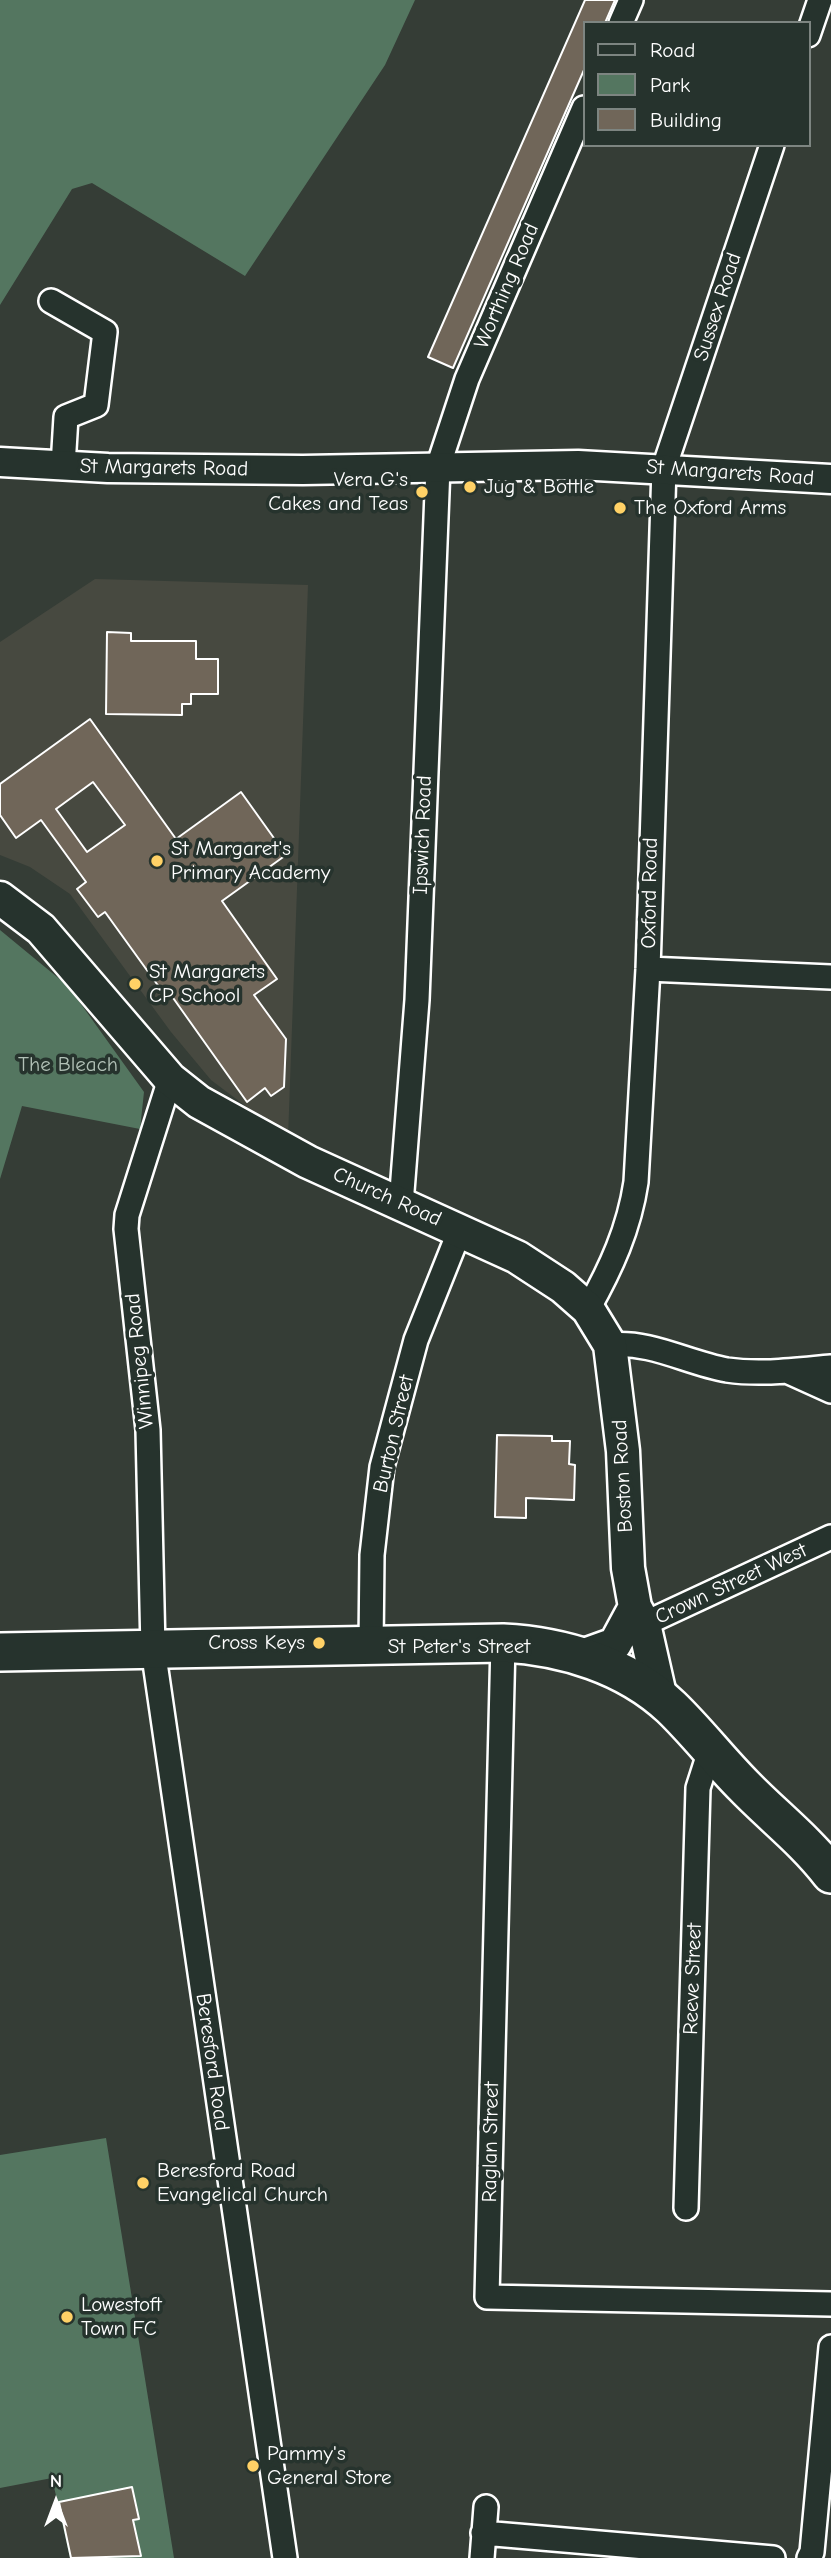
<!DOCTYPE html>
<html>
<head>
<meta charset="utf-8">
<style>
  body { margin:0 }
  #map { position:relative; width:831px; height:2558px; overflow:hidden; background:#353d36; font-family:"Comic Neue",sans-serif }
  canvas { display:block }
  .legend { position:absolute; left:583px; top:21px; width:228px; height:126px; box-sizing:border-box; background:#26332d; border:2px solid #7d8581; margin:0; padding:9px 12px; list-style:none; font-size:21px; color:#fff }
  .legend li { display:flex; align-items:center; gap:14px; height:35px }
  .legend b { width:35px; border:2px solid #7d8581 }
  .north { position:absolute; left:21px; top:2467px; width:70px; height:70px; -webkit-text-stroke:5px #26332d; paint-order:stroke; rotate:0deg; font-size:19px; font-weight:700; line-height:28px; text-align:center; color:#fff }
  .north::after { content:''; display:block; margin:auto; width:24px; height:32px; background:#fff; clip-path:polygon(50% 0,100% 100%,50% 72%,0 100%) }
</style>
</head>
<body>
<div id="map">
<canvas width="831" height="2558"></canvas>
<ul class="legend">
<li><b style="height:9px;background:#26332d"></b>Road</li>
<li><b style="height:19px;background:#547660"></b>Park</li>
<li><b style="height:19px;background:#706659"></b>Building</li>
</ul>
<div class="north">N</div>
</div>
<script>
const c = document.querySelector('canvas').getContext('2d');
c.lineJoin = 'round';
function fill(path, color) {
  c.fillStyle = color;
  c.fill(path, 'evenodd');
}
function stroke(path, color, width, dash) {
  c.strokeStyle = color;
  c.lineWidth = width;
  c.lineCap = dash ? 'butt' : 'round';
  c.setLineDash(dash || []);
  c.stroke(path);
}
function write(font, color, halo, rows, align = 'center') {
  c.font = font + ' "Comic Neue",sans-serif';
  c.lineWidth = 7;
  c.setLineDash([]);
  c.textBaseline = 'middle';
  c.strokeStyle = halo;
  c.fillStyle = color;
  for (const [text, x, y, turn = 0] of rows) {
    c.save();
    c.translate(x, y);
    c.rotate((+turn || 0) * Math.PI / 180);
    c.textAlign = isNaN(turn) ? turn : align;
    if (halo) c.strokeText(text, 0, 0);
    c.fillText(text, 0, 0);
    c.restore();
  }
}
const built = new Path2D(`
  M95,579L308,585L288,1138L211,1080L171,1032L70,894L30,867L0,855V642Z`);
const green = new Path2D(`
  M0,0H415L385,65L245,276L92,183L72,189L0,305Z
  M0,930L68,986L144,1092L140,1129L22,1106L0,1179Z
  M106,2138L174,2558H70L52,2478L0,2488V2155Z`);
const building = new Path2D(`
  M585,0H615L605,23H584V70L453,368L428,357Z
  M107,632L131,633V641H196V659H218V694H191V704H182V715L106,714Z
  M90,719L176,839L241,792L286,855L222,901L277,979L254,995L286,1039L284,1087L271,1096L265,1088L247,1102L171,995L167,998L105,912L98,917L77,889L86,882L41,820L16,838L0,815V784ZM93,782L125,825L87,852L56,809Z
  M497,1435L552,1436V1441H570L569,1464L575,1465L574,1500L526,1498V1518L495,1517Z
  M132,2487L139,2519L133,2520L141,2556L71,2558L59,2502Z`);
const minor = new Path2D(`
  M621,23L631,0
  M808,35L820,0
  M51,301L105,332L96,405L66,417L63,466
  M648,969L831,977
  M170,1079L127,1215L126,1229L148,1430L153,1649L285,2558
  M401,1204L417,1000L438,467L467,379L584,108
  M588,1309C611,1268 629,1229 636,1182L648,969L664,468L772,145
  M610,1345C652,1341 687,1363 727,1370C761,1375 797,1370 831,1367
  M789,1372L831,1391
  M630,1622L644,1624L831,1537
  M503,1643L487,2297L831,2304
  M371,1647L372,1555L382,1467L416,1340L460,1230
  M686,2208L698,1788L706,1763L713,1754
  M483,2533L773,2558
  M482,2558L486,2507
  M809,2558L812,2552L831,2347`);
const tertiary = new Path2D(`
  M0,462L108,468L303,470L578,465L831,479`);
const secondary = new Path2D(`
  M0,898L41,929L170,1079L199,1102L308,1162L517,1257L563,1287L588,1309L610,1345L623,1451L628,1568L635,1607L644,1624L661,1699
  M579,1657L615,1644L635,1607`);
const primary = new Path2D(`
  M0,1652L503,1643C563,1646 626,1665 671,1707C697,1732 719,1761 744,1786C773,1816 805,1840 831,1874`);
const markers = [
  [470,487,7,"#ffd166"],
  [422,492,7,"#ffd166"],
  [620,508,7,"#ffd166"],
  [157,861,7,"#ffd166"],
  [135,984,7,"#ffd166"],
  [319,1643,7,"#ffd166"],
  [143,2183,7,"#ffd166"],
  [67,2317,7,"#ffd166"],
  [253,2466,7,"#ffd166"]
];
const streetNames = [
  ["Worthing Road",507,286,-67],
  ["Sussex Road",718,307,-72],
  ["St Margarets Road",164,468,1],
  ["St Margarets Road",730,473,4],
  ["Ipswich Road",423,835,-88],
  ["Oxford Road",650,893,-89],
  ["Church Road",387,1197,24],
  ["Winnipeg Road",140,1361,-96],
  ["Burton Street",394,1434,-77],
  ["Boston Road",623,1476,-93],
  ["Crown Street West",731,1584,-25],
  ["St Peter's Street",459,1647],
  ["Reeve Street",693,1979,-88],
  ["Beresford Road",212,2062,82],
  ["Raglan Street",491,2142,-89]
];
const poiNames = [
  ["Vera G's",408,480,"right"],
  ["Cakes and Teas",408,504,"right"],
  ["Jug & Bottle",484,487],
  ["The Oxford Arms",634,508],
  ["St Margaret's",171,849],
  ["Primary Academy",171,873],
  ["St Margarets",149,972],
  ["CP School",149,996],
  ["Cross Keys",305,1643,"right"],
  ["Beresford Road",157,2171],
  ["Evangelical Church",157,2195],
  ["Lowestoft",81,2305],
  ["Town FC",81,2329],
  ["Pammy's",267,2454],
  ["General Store",267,2478]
];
const parkNames = [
  ["The Bleach",68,1065]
];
fill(built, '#474940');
fill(green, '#547660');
fill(building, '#706659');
stroke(building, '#fff', 2);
stroke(minor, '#fff', 28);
stroke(tertiary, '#fff', 33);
stroke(secondary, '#fff', 37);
stroke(primary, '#fff', 42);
stroke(minor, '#26332d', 23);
stroke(tertiary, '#26332d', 28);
stroke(secondary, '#26332d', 32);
stroke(primary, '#26332d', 37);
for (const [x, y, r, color] of markers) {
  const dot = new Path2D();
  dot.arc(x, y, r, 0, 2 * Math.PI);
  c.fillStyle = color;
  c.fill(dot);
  stroke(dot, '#26332d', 2.5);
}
write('21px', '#fff', '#26332d', streetNames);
write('21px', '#fff', '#26332d', poiNames, 'left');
write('21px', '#b2c1b7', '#26332d', parkNames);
</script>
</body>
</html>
